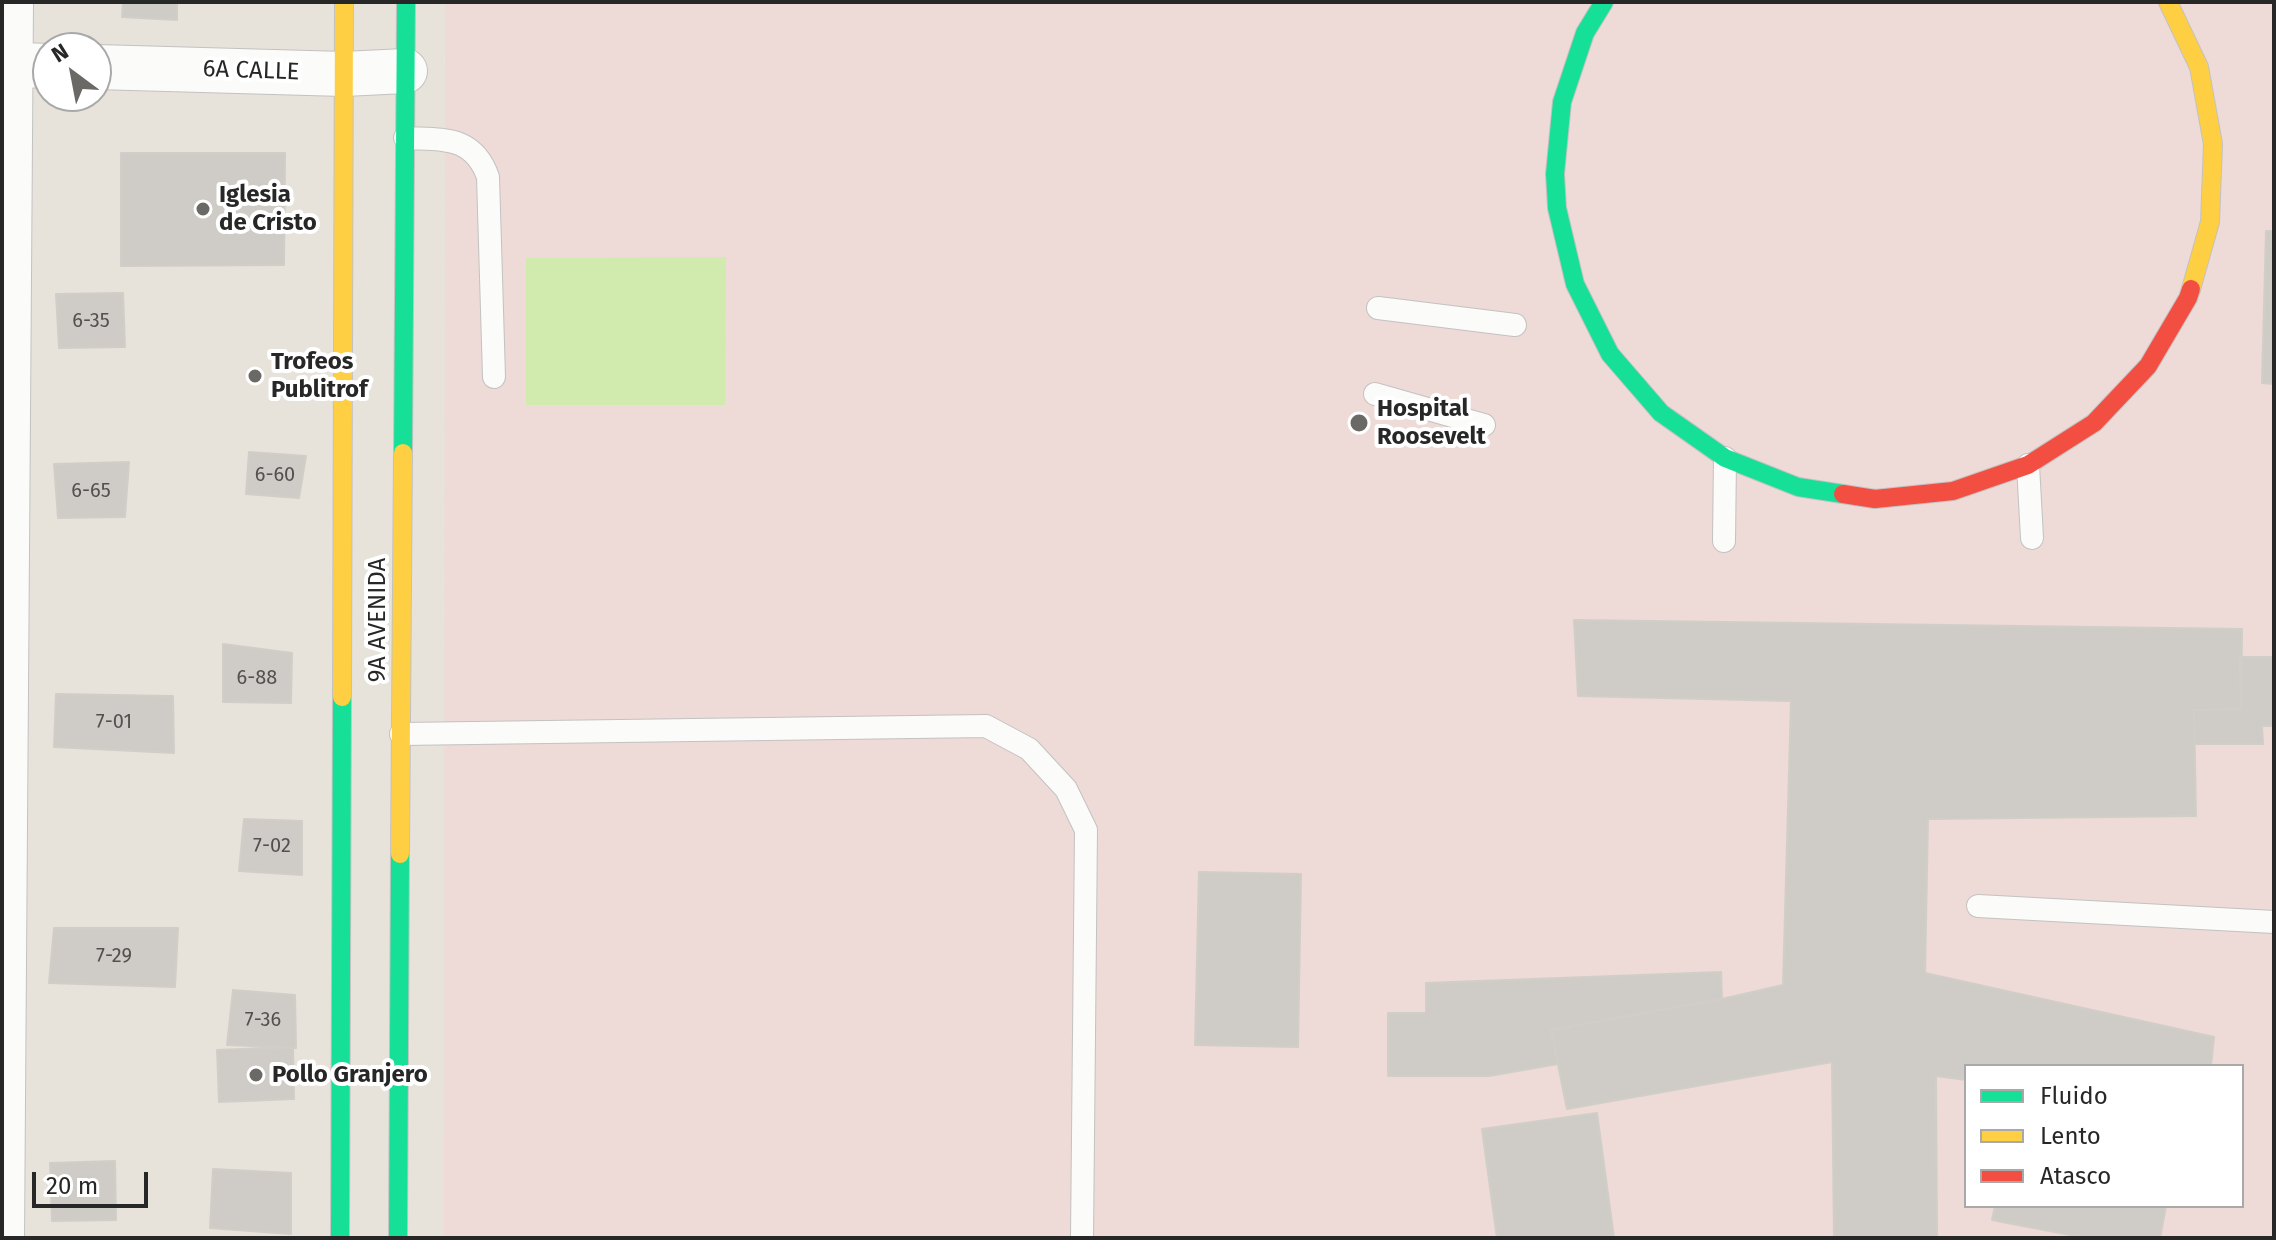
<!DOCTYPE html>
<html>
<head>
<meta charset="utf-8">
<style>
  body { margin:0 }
  #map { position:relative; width:2276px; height:1240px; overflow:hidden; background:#e7e3db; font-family:"Fira Sans",sans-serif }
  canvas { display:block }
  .frame { position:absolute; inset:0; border:4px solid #272727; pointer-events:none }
  .legend { position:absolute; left:1964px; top:1064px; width:280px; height:144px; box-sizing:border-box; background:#fff; border:2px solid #a9a9a9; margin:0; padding:10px 14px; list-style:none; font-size:24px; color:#272727 }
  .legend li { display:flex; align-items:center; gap:16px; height:40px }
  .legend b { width:40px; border:2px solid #a9a9a9 }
  .north { position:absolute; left:32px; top:32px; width:80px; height:80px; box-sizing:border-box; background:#fff; border:2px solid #a9a9a9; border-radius:50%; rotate:328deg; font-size:22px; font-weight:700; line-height:32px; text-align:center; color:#272727 }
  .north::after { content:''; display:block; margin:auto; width:28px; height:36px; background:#6a6966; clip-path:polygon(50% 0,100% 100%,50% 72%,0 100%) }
  .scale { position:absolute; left:32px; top:1172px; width:116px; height:36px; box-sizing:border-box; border:4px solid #272727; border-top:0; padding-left:10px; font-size:24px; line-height:28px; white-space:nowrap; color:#272727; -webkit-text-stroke:6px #fff; paint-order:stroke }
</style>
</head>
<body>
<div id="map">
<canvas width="2276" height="1240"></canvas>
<div class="frame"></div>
<ul class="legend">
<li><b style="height:10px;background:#16e098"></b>Fluido</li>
<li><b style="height:10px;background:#ffcf43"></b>Lento</li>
<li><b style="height:10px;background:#f24e42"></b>Atasco</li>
</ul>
<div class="north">N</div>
<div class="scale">20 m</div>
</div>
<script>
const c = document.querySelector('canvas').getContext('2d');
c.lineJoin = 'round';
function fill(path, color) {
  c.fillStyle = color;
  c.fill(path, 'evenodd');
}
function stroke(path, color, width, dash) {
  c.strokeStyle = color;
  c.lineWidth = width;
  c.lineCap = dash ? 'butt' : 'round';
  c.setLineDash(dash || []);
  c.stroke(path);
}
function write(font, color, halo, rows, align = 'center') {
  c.font = font + ' "Fira Sans",sans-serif';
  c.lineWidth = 8;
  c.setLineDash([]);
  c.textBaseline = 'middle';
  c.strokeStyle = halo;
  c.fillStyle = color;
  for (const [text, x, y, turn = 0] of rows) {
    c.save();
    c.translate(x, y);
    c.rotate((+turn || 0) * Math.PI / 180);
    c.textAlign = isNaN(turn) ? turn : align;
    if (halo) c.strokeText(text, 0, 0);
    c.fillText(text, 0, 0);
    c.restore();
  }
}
const medical = new Path2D(`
  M445,2H2274V1238H444ZM1966,1066H2242V1206H1966Z`);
const pitch = new Path2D(`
  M726,257L725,405H526V258Z`);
const building = new Path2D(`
  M123,2H177V20L122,17Z
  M121,153H285L284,265L121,266Z
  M2266,231H2274V384L2262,383Z
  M123,293L125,347L59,348L56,294Z
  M249,452L306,456L299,498L246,494Z
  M129,462L125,517L58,518L54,464Z
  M1574,620L2242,629L2241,709L2194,710L2196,816L1928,819L1925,973L2214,1037L2211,1066H1966V1080L1936,1076L1937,1238H1834L1832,1062L1567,1109L1551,1030L1722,999L1783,985L1791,701L1578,696Z
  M223,644L292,653L291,703L223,702Z
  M2240,657H2274V726H2262L2263,744H2195L2194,710L2241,709Z
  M56,694L173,696L174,753L54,747Z
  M244,819L302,821V875L239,871Z
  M1199,872L1301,874L1298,1047L1195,1045Z
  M54,928H178L175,987L49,983Z
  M1721,972L1722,999L1551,1030L1558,1064L1489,1076H1388V1013H1426V983Z
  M233,990L295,995L296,1048L227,1045Z
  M293,1047L294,1099L219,1102L217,1050Z
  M1597,1113L1614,1238H1497L1482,1129Z
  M115,1161L116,1220L52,1221L50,1163Z
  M213,1169L291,1173V1234L210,1228Z
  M1995,1206H2166L2160,1238H2086L1992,1220Z`);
const lane = new Path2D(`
  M405,138C443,140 473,135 488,177L494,377
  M1378,308L1515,325
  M1375,394L1484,425
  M2028,465L2032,538
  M1724,541L1725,458
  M401,734L986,726L1029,749L1066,789L1086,830L1082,1238
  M1978,906L2274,922`);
const street = new Path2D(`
  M2,64L48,66
  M96,67L344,74L405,71
  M2,1236L11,2`);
const fast = new Path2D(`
  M1604,2L1585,33L1562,102L1555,174L1557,208L1575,284L1610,354L1661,413L1725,458L1798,487L1843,494
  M403,453L406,2
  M340,1238L342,697
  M398,1238L400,854`);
const slow = new Path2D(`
  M2168,2L2199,67L2213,144L2210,222L2191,289
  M342,697L344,2
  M400,854L403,453`);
const jam = new Path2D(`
  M1843,494L1875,499L1953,491L2028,465L2094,423L2148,366L2188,298L2191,289`);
const markers = [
  [203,209,8,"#6a6966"],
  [255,376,8,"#6a6966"],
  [1359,423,10,"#6a6966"],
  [256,1075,8,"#6a6966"]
];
const numberNames = [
  ["6-35",91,321],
  ["6-60",275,475],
  ["6-65",91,491],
  ["6-88",257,678],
  ["7-01",114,722],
  ["7-02",272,846],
  ["7-29",114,956],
  ["7-36",263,1020]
];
const streetNames = [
  ["6A CALLE",251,71,2],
  ["9A AVENIDA",378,620,-90]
];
const poiNames = [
  ["Iglesia",219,195],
  ["de Cristo",219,223],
  ["Trofeos",271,362],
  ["Publitrof",271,390],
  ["Hospital",1377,409],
  ["Roosevelt",1377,437],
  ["Pollo Granjero",272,1075]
];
fill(medical, '#eedad6');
fill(pitch, '#d0ebad');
fill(building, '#cfccc7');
stroke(building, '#d1cec7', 2);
stroke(lane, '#c3c2c2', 24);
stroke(street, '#c3c2c2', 46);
stroke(fast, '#c3c2c2', 20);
stroke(slow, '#c3c2c2', 20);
stroke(jam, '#c3c2c2', 20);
stroke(lane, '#fbfbfa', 22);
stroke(street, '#fbfbfa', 44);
stroke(fast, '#16e098', 18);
stroke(slow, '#ffcf43', 18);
stroke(jam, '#f24e42', 18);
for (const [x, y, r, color] of markers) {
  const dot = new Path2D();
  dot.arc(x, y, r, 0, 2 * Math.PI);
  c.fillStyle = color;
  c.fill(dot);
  stroke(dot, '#fff', 3);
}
write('20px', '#525150', null, numberNames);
write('24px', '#272727', '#fff', streetNames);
write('bold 24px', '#272727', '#fff', poiNames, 'left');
</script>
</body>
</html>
